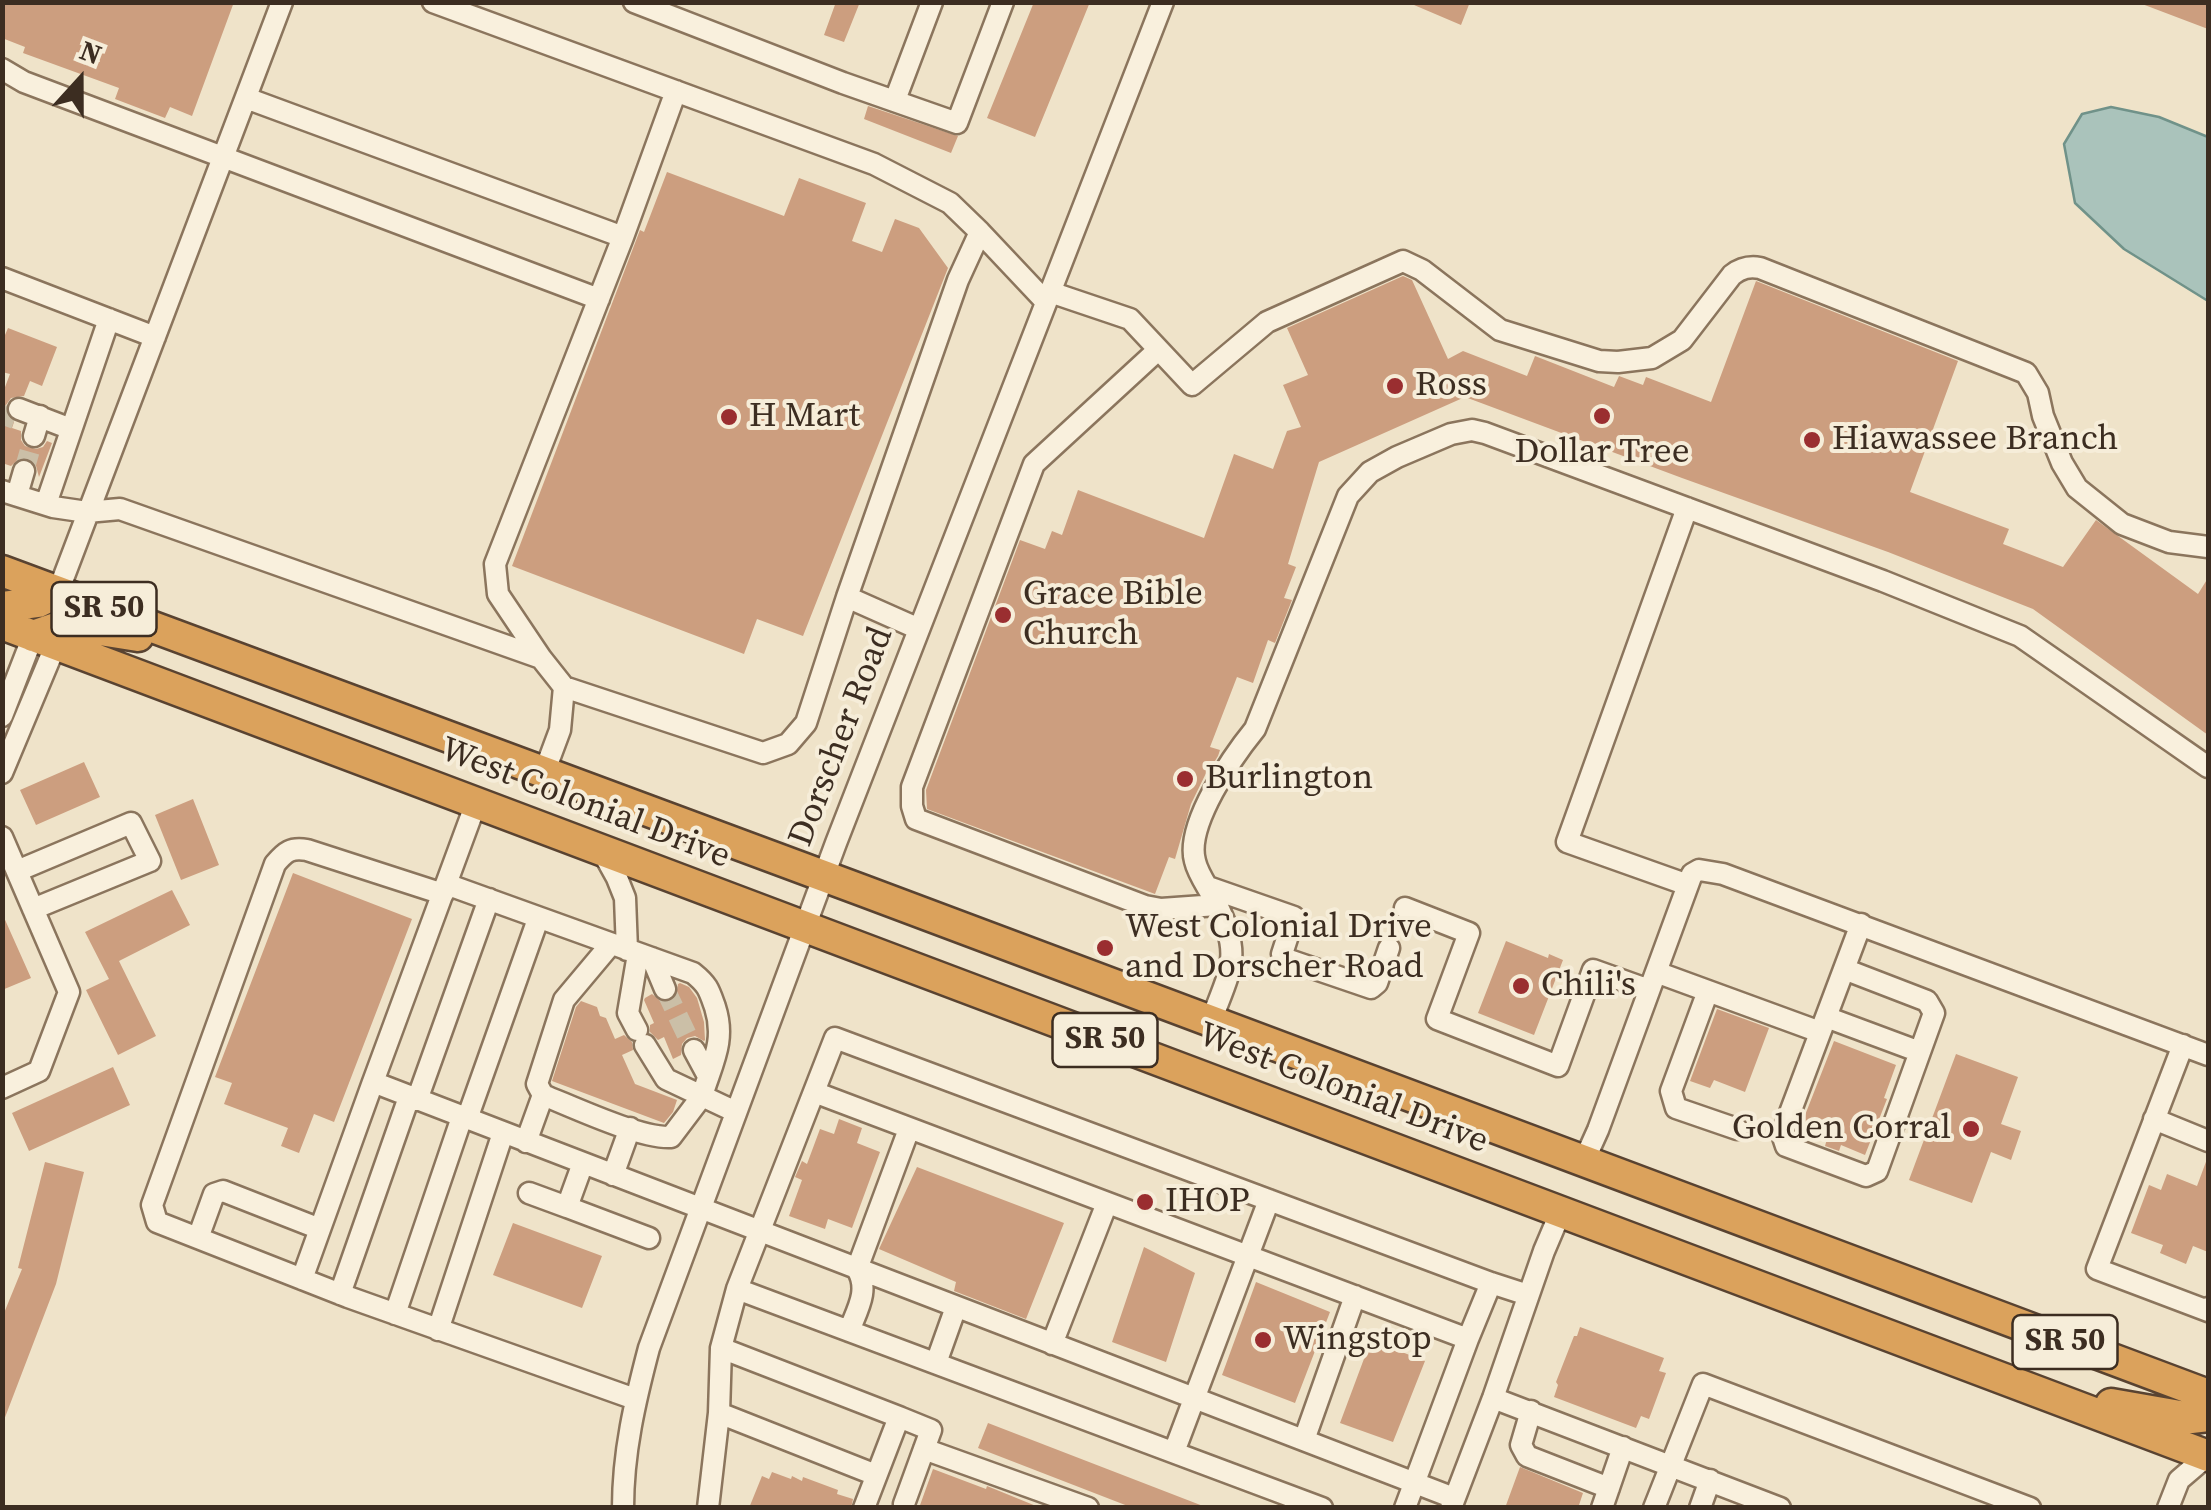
<!DOCTYPE html>
<html>
<head>
<meta charset="utf-8">
<style>
  body { margin:0 }
  #map { position:relative; width:2211px; height:1510px; overflow:hidden; background:#efe3c9; font-family:"Source Serif 4",serif }
  canvas { display:block }
  .frame { position:absolute; inset:0; border:5px solid #3c2d21; pointer-events:none }
  .north { position:absolute; left:30px; top:30px; width:100px; height:100px; -webkit-text-stroke:8px #f6edd9; paint-order:stroke; rotate:21deg; font-size:28px; font-weight:700; line-height:40px; text-align:center; color:#3c2d21 }
  .north::after { content:''; display:block; margin:auto; width:35px; height:45px; background:#3c2d21; clip-path:polygon(50% 0,100% 100%,50% 72%,0 100%) }
</style>
</head>
<body>
<div id="map">
<canvas width="2211" height="1510"></canvas>
<div class="frame"></div>
<div class="north">N</div>
</div>
<script>
const c = document.querySelector('canvas').getContext('2d');
c.lineJoin = 'round';
function fill(path, color) {
  c.fillStyle = color;
  c.fill(path, 'evenodd');
}
function stroke(path, color, width, dash) {
  c.strokeStyle = color;
  c.lineWidth = width;
  c.lineCap = dash ? 'butt' : 'round';
  c.setLineDash(dash || []);
  c.stroke(path);
}
function write(font, color, halo, rows, align = 'center') {
  c.font = font + ' "Source Serif 4",serif';
  c.lineWidth = 8;
  c.setLineDash([]);
  c.textBaseline = 'middle';
  c.strokeStyle = halo;
  c.fillStyle = color;
  for (const [text, x, y, turn = 0] of rows) {
    c.save();
    c.translate(x, y);
    c.rotate((+turn || 0) * Math.PI / 180);
    c.textAlign = isNaN(turn) ? turn : align;
    if (halo) c.strokeText(text, 0, 0);
    c.fillText(text, 0, 0);
    c.restore();
  }
}
const water = new Path2D(`
  M2111,107L2159,117L2208,137V301L2124,249L2075,203L2064,144L2082,114Z`);
const building = new Path2D(`
  M2,2H234L192,116L170,107L165,118L115,99L119,88L23,53L25,47L2,38Z
  M836,2H860L844,42L824,35Z
  M1034,2H1090L1035,137L987,118Z
  M1407,2H1470L1461,25Z
  M2142,2H2208V29L2142,4Z
  M868,106L958,136L951,153L864,119Z
  M667,172L784,216L799,178L866,203L852,241L882,252L895,219L919,228L948,268L803,636L757,619L744,654L512,566L640,230L644,232Z
  M1403,276L1412,280L1448,359L1463,351L1527,376L1535,356L1614,387L1619,376L1643,385L1646,377L1711,402L1756,281L1958,361L1910,492L2009,529L2003,544L2063,567L2096,520L2198,594L2208,578V735L2033,609L1888,552L1682,478L1465,397L1319,462L1288,564L1296,567L1284,598L1292,600L1275,643L1268,640L1253,683L1237,677L1210,747L1220,750L1218,756L1212,766L1210,765L1191,804L1175,859L1169,857L1155,894L927,809L926,790L1020,540L1045,549L1052,531L1062,535L1078,490L1204,538L1234,454L1273,469L1287,431L1301,427L1283,385L1308,375L1287,328Z
  M8,328L57,347L42,386L30,381L24,396L11,398L6,405L8,417L14,422L12,428L21,431V440L25,446L36,449L43,447L47,441L52,443L39,477L35,462L29,458H20L11,466L2,463V395L10,374L2,372V342Z
  M84,762L100,797L36,825L20,790Z
  M193,799L219,865L181,880L155,815Z
  M293,873L412,919L334,1122L314,1114L299,1153L281,1146L288,1128L224,1104L232,1083L215,1077Z
  M172,890L190,925L119,961L156,1036L118,1055L86,990L109,979L85,932Z
  M2,913L31,978L2,990Z
  M1506,941L1548,958L1549,954L1563,960L1534,1035L1478,1013Z
  M680,983L689,987L697,998L704,1022L705,1040L704,1041L695,1036L687,1038L682,1044L681,1055L673,1059L664,1037L658,1040L650,1032V1025L654,1023L644,1000L645,998L652,994L662,1002L671,1001L676,996L678,984Z
  M581,1001L597,1007L600,1016L606,1018L615,1039L624,1035L632,1042L633,1050L622,1055L635,1084L677,1100L673,1112L664,1123L552,1081L576,1007Z
  M1717,1009L1769,1028L1745,1092L1714,1080L1710,1088L1690,1081Z
  M1834,1041L1896,1065L1884,1098L1887,1099L1865,1155L1841,1145L1839,1151L1825,1146L1827,1139L1800,1128Z
  M1956,1054L2018,1077L2001,1124L2021,1131L2011,1160L1991,1152L1972,1203L1909,1180Z
  M113,1067L130,1105L29,1151L12,1113Z
  M839,1119L862,1128L857,1143L880,1152L852,1228L828,1219L825,1229L789,1216L802,1180L795,1177L802,1161L807,1164L820,1129L834,1134Z
  M2207,1159L2208,1252L2193,1246L2186,1264L2160,1253L2163,1245L2131,1233L2149,1185L2161,1190L2167,1174L2197,1186Z
  M45,1162L84,1172L56,1284L4,1420L2,1318L22,1269L18,1268Z
  M917,1167L1064,1223L1026,1319L954,1291L956,1282L879,1249Z
  M513,1223L602,1256L582,1308L493,1275Z
  M1144,1247L1195,1273L1166,1362L1112,1342Z
  M1256,1282L1330,1312L1295,1403L1222,1375Z
  M1580,1327L1664,1358L1659,1371L1666,1373L1649,1419L1641,1416L1636,1428L1554,1397L1558,1385L1556,1382L1574,1336H1577Z
  M1371,1340L1425,1361L1393,1442L1340,1423Z
  M988,1423L1203,1506V1508H1133L978,1448Z
  M1520,1467L1583,1493L1578,1508H1505Z
  M933,1469L986,1489L987,1486L1041,1508H919Z
  M772,1472L791,1479L792,1476L802,1481L803,1477L838,1490L837,1494L853,1499L851,1508H749L762,1476L769,1479Z`);
const minorTunnel = new Path2D(`
  M2,425L9,406
  M24,471L34,436
  M665,989L694,1050`);
const minor = new Path2D(`
  M433,2L874,164L950,203L980,232
  M634,2L843,83L957,123L1003,2
  M2,69L24,82L599,299
  M246,98L623,237
  M895,100L932,2
  M2,278L155,337
  M1050,292L1130,319L1192,385L1267,322L1403,261L1422,270L1500,330L1599,361L1618,362L1652,358L1682,340L1732,275C1741,268 1749,266 1760,268L2026,373L2038,393L2043,416L2062,463L2077,488L2122,524L2169,542L2208,547
  M1158,350L1034,464L912,787V806L916,819L1145,906L1161,909L1217,905
  M19,409L71,429
  M34,436L40,416
  M2,491L53,507L87,512L120,509L541,658L564,687L763,753L788,744L806,723L847,597L958,280L980,232L1046,302
  M17,495L24,471
  M46,504L109,319
  M1687,508L1567,842L1688,885
  M58,592L282,2
  M847,597L919,629
  M541,658L498,594L495,564L623,237L676,91
  M2,716L33,636
  M2,773L56,644
  M544,773L560,730L564,687
  M476,803L373,1082L1454,1498
  M2,837L69,992L39,1071L2,1088
  M602,851L617,878L625,898L627,950
  M17,871L131,823L150,861L33,909
  M446,884L693,973C708,985 709,990 715,1007C726,1041 712,1063 702,1096L736,1112
  M1208,887L1294,917L1282,954L1286,959L1371,988L1377,983L1389,948
  M443,894L307,850C291,847 285,852 275,864L152,1205L157,1222L348,1297L635,1399
  M1405,908L1469,933L1437,1019L1558,1066L1593,970L1649,990
  M652,958L665,989
  M1844,969L1927,1001L1934,1013L1877,1171L1866,1176L1786,1146L1782,1134L1861,924
  M1656,972L1820,1032
  M1708,991L1671,1091L1676,1108L1737,1129
  M1826,1017L1920,1052
  M1211,1021C1230,970 1243,955 1216,903C1210,890 1198,875 1195,861C1185,825 1233,756 1255,729L1348,496L1370,472L1397,457L1451,434L1472,430L1485,433L1883,581L2020,636L2208,767
  M637,1030L628,1013L638,954
  M2183,1045L2097,1269L2208,1311V1308
  M694,1050L708,1076
  M814,1092L1468,1339L1491,1283
  M543,1095C573,1107 641,1139 671,1137L702,1096L666,1079L645,1045
  M417,1100L489,899
  M467,1119L538,919
  M2154,1119L2208,1141
  M526,1142L543,1095L537,1084L564,1000L611,944
  M1584,1161L1598,1130L1692,874L1699,870L1723,874L2208,1055
  M583,1163L567,1207L649,1238
  M613,1175L630,1128
  M529,1193L567,1207
  M320,1229L373,1082
  M198,1238L214,1194L223,1191L320,1229L302,1279
  M737,1289L1322,1508
  M340,1294L409,1097
  M395,1314L462,1117
  M438,1330L503,1133
  M849,1331C857,1310 870,1290 857,1269L909,1129
  M1052,1344L1107,1203
  M721,1348L899,1417L864,1508
  M936,1363L956,1307
  M1493,1398L1780,1508
  M1531,1411L1521,1445L1527,1456L1609,1488
  M719,1413L876,1475
  M899,1417L931,1430L904,1504
  M1304,1440L1355,1296
  M924,1449L1088,1508
  M1174,1452L1269,1200
  M623,1508C623,1452 635,1401 649,1348L836,843L1163,2
  M708,1508L719,1413L721,1348L737,1289L835,1038L1491,1283L1528,1295
  M1405,1508L1468,1339
  M1451,1508L1493,1398L1544,1251L1561,1211
  M1602,1508L1623,1447
  M1654,1508L1703,1384L2030,1508
  M1700,1508L1710,1480
  M2168,1508L2179,1480L2207,1456`);
const highway = new Path2D(`
  M2,571L864,891L2208,1395
  M2,607L38,602L58,592
  M2,624L2208,1456
  M33,636L62,626L81,627L138,636
  M2111,1404L2191,1418L2208,1416`);
const markers = [
  [1395,386,10,"#9a2e30"],
  [1602,416,10,"#9a2e30"],
  [729,417,10,"#9a2e30"],
  [1812,440,10,"#9a2e30"],
  [1003,615,10,"#9a2e30"],
  [1185,779,10,"#9a2e30"],
  [1105,948,10,"#9a2e30"],
  [1521,986,10,"#9a2e30"],
  [1971,1129,10,"#9a2e30"],
  [1145,1202,10,"#9a2e30"],
  [1263,1340,10,"#9a2e30"]
];
const shields = [
  [104,609,105],
  [1105,1040,105],
  [2065,1342,105]
];
const shieldNames = [
  ["SR 50",104,609],
  ["SR 50",1105,1040],
  ["SR 50",2065,1342]
];
const poiNames = [
  ["Ross",1415,386],
  ["H Mart",749,417],
  ["Hiawassee Branch",1832,440],
  ["Dollar Tree",1602,453,"center"],
  ["Grace Bible",1023,595],
  ["Church",1023,635],
  ["Burlington",1205,779],
  ["West Colonial Drive",1125,928],
  ["and Dorscher Road",1125,968],
  ["Chili's",1541,986],
  ["Golden Corral",1951,1129,"right"],
  ["IHOP",1165,1202],
  ["Wingstop",1283,1340]
];
const streetNames = [
  ["Dorscher Road",842,737,-69],
  ["West Colonial Drive",585,804,21],
  ["West Colonial Drive",1343,1089,21]
];
fill(water, '#aac3bb');
stroke(water, '#709289', 2.5);
fill(building, '#cc9e7f');
stroke(minorTunnel, '#cbbfa7', 20, [20, 10]);
stroke(minor, '#8b755d', 25);
stroke(highway, '#594331', 35);
stroke(minor, '#f9f0dd', 20);
stroke(highway, '#dba25c', 30);
for (const [x, y, r, color] of markers) {
  const dot = new Path2D();
  dot.arc(x, y, r, 0, 2 * Math.PI);
  c.fillStyle = color;
  c.fill(dot);
  stroke(dot, '#f6edd9', 4);
}
for (const [x, y, w] of shields) {
  const box = new Path2D();
  box.roundRect(x - w / 2, y - 27, w, 54, 8);
  c.fillStyle = '#f6edd9';
  c.fill(box);
  stroke(box, '#3c2d21', 2.5);
}
write('bold 32px', '#3c2d21', null, shieldNames);
write('35px', '#3c2d21', '#f6edd9', poiNames, 'left');
write('35px', '#3c2d21', '#f6edd9', streetNames);
</script>
</body>
</html>
